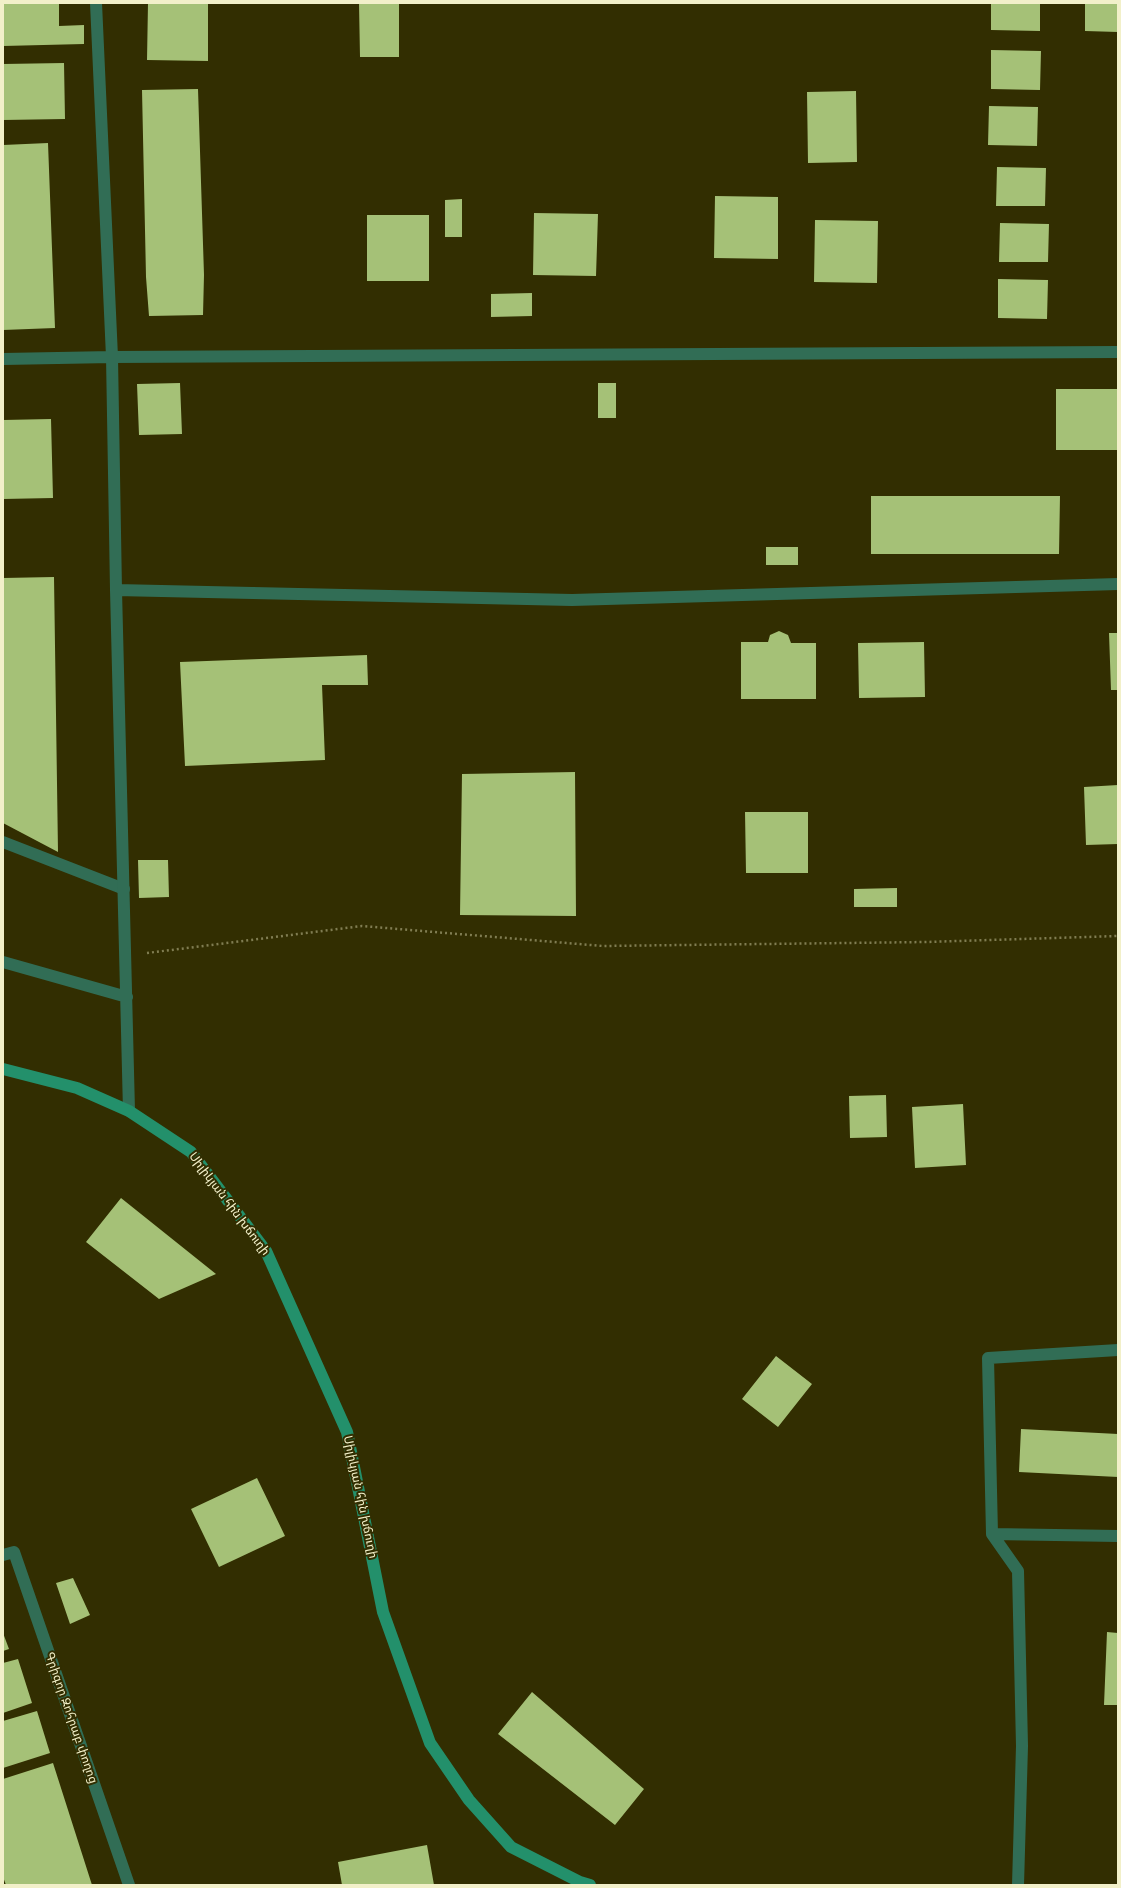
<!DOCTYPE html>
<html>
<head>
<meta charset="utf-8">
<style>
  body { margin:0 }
  #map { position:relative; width:1121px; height:1888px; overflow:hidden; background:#322e01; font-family:"Fira Sans Condensed",sans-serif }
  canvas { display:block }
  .frame { position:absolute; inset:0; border:4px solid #f2f0c9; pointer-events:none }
</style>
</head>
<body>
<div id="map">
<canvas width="1121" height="1888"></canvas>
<div class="frame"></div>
</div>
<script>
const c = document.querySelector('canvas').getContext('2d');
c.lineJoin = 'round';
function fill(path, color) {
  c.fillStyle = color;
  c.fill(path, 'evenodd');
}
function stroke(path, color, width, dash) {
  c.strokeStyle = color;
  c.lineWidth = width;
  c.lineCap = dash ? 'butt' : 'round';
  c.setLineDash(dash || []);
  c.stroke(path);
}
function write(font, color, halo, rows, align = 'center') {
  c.font = font + ' "Fira Sans Condensed","Noto Sans Armenian",sans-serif';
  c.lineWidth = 4;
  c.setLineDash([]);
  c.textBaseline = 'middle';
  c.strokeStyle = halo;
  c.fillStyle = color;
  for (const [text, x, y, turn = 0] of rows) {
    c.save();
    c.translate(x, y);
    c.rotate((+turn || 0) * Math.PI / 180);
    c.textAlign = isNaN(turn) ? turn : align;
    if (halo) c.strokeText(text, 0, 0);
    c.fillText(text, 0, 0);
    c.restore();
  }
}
const building = new Path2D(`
  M3,3H59V26L84,25V44L3,46Z
  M148,3H208V61L147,60Z
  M359,3H399V57H360Z
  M991,3H1040V31L991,30Z
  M1085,3H1118V32L1085,31Z
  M991,50L1041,51L1040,90L991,89Z
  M64,63L65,119L3,120V64Z
  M198,89L204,275L203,315L149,316L146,277L142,90Z
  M856,91L857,162L808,163L807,92Z
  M989,106L1038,107L1037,146L988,145Z
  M48,143L55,328L3,330V145Z
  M997,167L1046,168L1045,206H996Z
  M715,196L778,197V259L714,258Z
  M462,199V237H445V200Z
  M534,213L598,214L596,276L533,275Z
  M367,215H429V281H367Z
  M815,220L878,221L877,283L814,282Z
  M1000,223L1049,224L1048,262H999Z
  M998,279L1048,280L1047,319L998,318Z
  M532,293V316L491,317V294Z
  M180,383L182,434L139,435L137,384Z
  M598,383H616V418H598Z
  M1056,389H1118V450H1056Z
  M51,419L53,498L3,499V420Z
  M871,496H1060L1059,554H871Z
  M766,547H798V565H766Z
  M54,577L58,852L3,823V578Z
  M779,631L788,635L791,643H816V699H741V642H768L770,635Z
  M1109,633H1118V690H1111Z
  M924,642L925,697L859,698L858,643Z
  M367,655L368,685H322L325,760L185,766L180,662Z
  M575,772L576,916L460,915L462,774Z
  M1118,785V844L1086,845L1084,787Z
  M745,812H808V873H746Z
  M138,860H168L169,897L139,898Z
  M897,888V907H854V889Z
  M886,1095L887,1137L850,1138L849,1096Z
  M963,1104L966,1165L915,1168L912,1107Z
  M121,1198L216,1274L159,1299L86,1242Z
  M776,1356L812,1384L778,1427L742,1399Z
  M1021,1429L1118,1434V1477L1019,1472Z
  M257,1478L285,1536L219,1567L191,1509Z
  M73,1578L90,1615L70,1624L56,1583Z
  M1107,1632L1118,1633V1705H1104Z
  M3,1633L9,1649L3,1651Z
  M18,1659L32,1703L3,1713V1663Z
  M532,1692L644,1789L615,1825L498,1734Z
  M37,1711L50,1753L3,1768V1721Z
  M53,1763L92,1885H6L3,1877V1779Z
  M427,1845L434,1885H342L338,1862Z`);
const path = new Path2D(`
  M147,953L362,926L603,946L926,942L1118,936`);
const lane = new Path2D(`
  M3,842L124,889
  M992,1534L1118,1536
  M1018,1885L1022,1746L1018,1571L992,1534L988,1358L1118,1350`);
const street = new Path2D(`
  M96,3L112,357L116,590L129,1111
  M3,359L112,357L1118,352
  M116,590L572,600L1118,584
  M3,962L127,997
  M3,1555L14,1552L129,1885`);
const secondary = new Path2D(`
  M3,1069L77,1088L129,1111L191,1152L266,1251L347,1432L383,1612L430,1743L469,1800L511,1847L580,1882L590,1885`);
const streetNames = [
  ["Սիլիկյան հին խճուղի",229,1204,53],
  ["Սիլիկյան հին խճուղի",360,1497,78],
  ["Գրիգոր Զոհրաբ փողոց",71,1718,71]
];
fill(building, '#a5c177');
stroke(path, '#807d52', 2.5, [2, 3]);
stroke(lane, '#316d55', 12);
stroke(street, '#316d55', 12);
stroke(secondary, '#23906b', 12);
write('12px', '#f2f0c9', '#322e01', streetNames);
</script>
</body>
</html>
